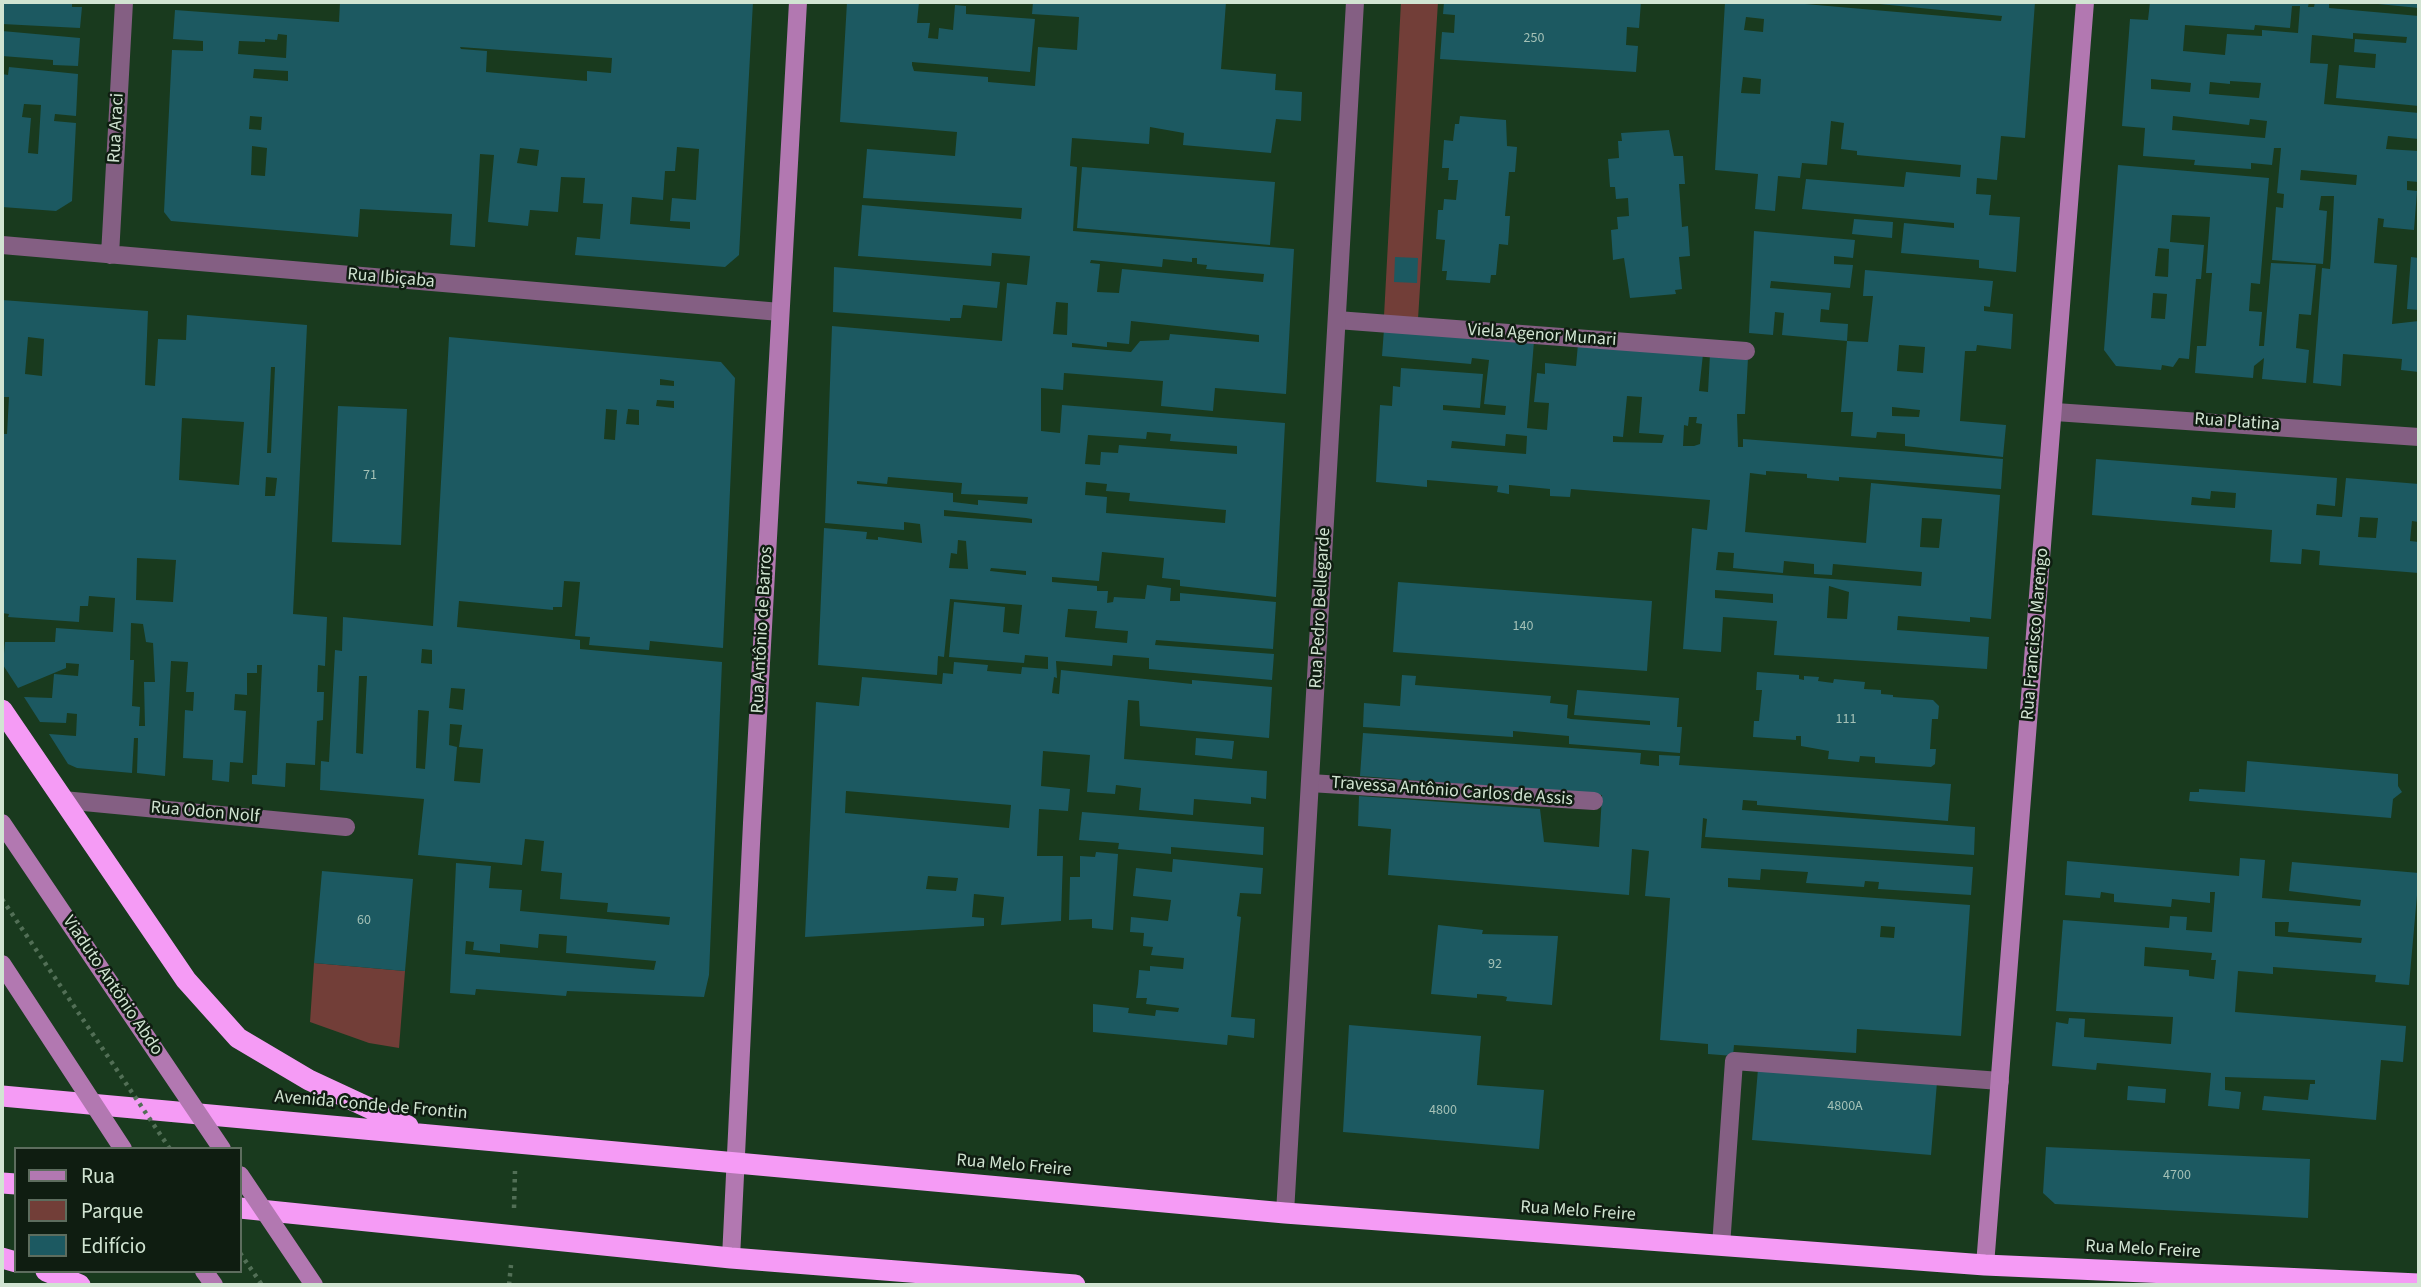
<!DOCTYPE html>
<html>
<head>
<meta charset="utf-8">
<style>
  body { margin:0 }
  #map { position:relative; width:2421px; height:1287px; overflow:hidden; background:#193a1e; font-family:"Source Sans 3",sans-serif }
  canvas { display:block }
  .frame { position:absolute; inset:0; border:4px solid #d1e4d2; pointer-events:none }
  .legend { position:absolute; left:14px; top:1147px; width:228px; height:126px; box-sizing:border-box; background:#0f1d11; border:2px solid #5d6d5e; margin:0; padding:9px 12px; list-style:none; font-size:21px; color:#d1e4d2 }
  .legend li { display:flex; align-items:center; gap:14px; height:35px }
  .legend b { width:35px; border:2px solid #5d6d5e }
</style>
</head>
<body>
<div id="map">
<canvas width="2421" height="1287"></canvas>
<div class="frame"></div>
<ul class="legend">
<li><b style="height:9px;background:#b278b1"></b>Rua</li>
<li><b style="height:19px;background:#723e38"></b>Parque</li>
<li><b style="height:19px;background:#1c5961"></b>Edifício</li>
</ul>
</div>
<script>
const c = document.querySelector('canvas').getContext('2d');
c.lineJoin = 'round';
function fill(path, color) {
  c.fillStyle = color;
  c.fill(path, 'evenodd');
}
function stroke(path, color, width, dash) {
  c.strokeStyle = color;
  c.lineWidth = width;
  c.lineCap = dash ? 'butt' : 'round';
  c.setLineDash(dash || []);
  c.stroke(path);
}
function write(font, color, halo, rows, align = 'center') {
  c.font = font + ' "Source Sans 3",sans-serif';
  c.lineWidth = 5;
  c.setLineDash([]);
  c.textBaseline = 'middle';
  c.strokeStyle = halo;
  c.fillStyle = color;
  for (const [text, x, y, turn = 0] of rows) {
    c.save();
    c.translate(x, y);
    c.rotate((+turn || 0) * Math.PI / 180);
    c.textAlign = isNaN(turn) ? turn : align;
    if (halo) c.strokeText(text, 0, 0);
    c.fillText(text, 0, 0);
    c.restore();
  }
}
const green = new Path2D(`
  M1401,2H1438L1418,319L1384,316Z
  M314,963L405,971L399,1048L369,1043L310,1022Z`);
const building = new Path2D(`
  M2,2H72V7H82L80,28L2,24Z
  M340,2H753L739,255L725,267L575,255L577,237L600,239L603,204L583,203L585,178L561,177L558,212L530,210L528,226L488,222L494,155L480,154L475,247L450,245L452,214L360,209L358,237L171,221L164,212L172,50L203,51V41L173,39L175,10L339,22ZM278,34L287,35L286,58L238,54L239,41L265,42V39L277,40ZM460,47L612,58L611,73L587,71V81L486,72L487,51L461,49ZM254,69L288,71V81L253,78ZM250,116L262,117L261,130L249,129ZM252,146L267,148L265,176L251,175ZM677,147L699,149L696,200L672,198L670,221L690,222V229L630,224L632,197L663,200L665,171H675ZM520,148L539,150L537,166L517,163Z
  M847,2H919L917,23H930L928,38L938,39L939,28L953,30L955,5L966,6V14L1035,19L1030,72L912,62V65L914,71L988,77V82L1035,86L1038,47L1077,50L1079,17L1032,14L1033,2H1226L1221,69L1276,74L1275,90L1302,92L1301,121L1276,119L1271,153L1183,145L1184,133L1150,127L1149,144L1072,138L1070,166L1077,167L1073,231L1294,249L1286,394L1215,388L1213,411L1161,406L1163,381L1064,373L1063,390L1041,388V431L1060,433L1062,405L1285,423L1276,597L1180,586V580L1162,578L1164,558L1102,552L1099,581L1052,577V582L1097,586V591H1108L1107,603L1113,602L1114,597L1145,599L1147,585L1171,588L1170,601H1180V593L1276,602L1273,649L1156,640L1155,645L1274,654L1272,680L1149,669V658L1113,655L1112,666L1056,661L1057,678L1054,677L1052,693L1059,694L1061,670L1192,684V680L1272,687L1269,738L1140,726L1139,701L1128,700L1124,759L1267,771L1266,799L1251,797V804L1194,799L1193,815L1139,810L1141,788L1116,785L1115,794L1087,792L1090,755L1043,751L1041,786L1070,789L1068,811L1039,809L1037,856H1063L1061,921L1001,925L1004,897L974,894L972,917L984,918V926L805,937L816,702L859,706L862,677L942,684L943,673L953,674L954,662L988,665L987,671L1021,674L1022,667L1048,669V657L1025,655L1024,663L949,657L954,602L1005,607L1003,632L1019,634L1022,605L950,599L944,657L938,656L937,675L818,665L824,528L867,532L866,539L878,540V537L922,543L920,524L904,522V530L825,523L832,326L1002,341L1007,283L1027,285L1030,256L992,253L991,266L858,256L862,205L1021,219L1022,208L863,198L867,149L955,156L957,132L840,122ZM1192,258H1197V264L1207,265L1206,269L1264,274L1263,282L1122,269L1119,293L1097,292L1100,264L1090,263L1091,260L1162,267L1163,259L1192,262ZM1056,302L1068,303L1067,335L1053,334ZM1131,321L1259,335V342L1170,334L1169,340L1140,341L1131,352L1072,347V343L1107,347V342L1129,344ZM1147,432L1171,434L1170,441L1237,446V454L1119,445L1118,453L1101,452L1100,465L1085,464L1088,435L1146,439ZM888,477L962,483L961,494L1028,497L1027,504L978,500V505L953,502V493L857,484V481L887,484ZM1086,482L1107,484L1106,491L1130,493L1129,501L1226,510L1225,523L1106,513L1107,497L1085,495ZM944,510L1026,518L1032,519V523L944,516ZM958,540L966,541L968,569L949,568L951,553L957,554ZM991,568L1026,571V575L990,571ZM1068,609L1097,611L1095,628L1128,631L1127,643L1065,637ZM846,791L1011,805L1009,828L845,813ZM928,876L958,878L956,891L926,889Z
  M1444,2H1641L1639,28L1627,27L1626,45L1638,46L1636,72L1440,59L1442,32L1454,33L1455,15L1443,14Z
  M1725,2H1782L2001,21L2002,16L1859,2H2035L2025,138L2001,136L1997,180L1977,178L1976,194L1991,195L1989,215L2020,217L2016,272L1979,268V260L1901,253L1904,223L1954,228V223L1802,209L1806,179L1904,187L1906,172L1960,177L1961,165L1857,155V151L1841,149L1844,123L1831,121L1827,165L1802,163L1800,178L1778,176L1775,211L1755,209L1758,174L1715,170ZM1746,17L1764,19L1763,32L1744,30ZM1743,77L1761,79L1760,94L1741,93Z
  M2150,2H2309L2308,7H2314L2315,2H2329V8L2419,16V106L2336,98L2339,65L2375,68L2376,54L2354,52L2355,39L2406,43L2407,37L2353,33V39L2312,35L2310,63L2328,64L2324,104L2419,113V139L2388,136L2386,149L2419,151V182L2407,181V190L2417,191L2414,230L2383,227L2384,219L2378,218L2374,263L2397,265L2392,324L2419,321V372L2401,370L2402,359L2343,354L2341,386L2313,383L2322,268L2330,269L2331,258L2334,196H2321L2319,210L2327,211L2323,264L2272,260L2276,207L2283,208L2284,194L2277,193L2281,148H2274L2272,165L2251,163V169L2194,165L2195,160L2143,156L2145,128L2122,126L2130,19L2148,20ZM2292,6H2300L2298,33L2262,30V36L2227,34L2225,55L2183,51L2185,25L2254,30L2255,25L2290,28ZM2151,79L2191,83L2190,92L2151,89ZM2230,81L2261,83L2259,98L2209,94L2210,82L2230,84ZM2173,116L2249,125L2250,119L2267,121L2265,138L2172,130ZM2301,170L2357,175L2356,185L2300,180Z
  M2378,2H2419V8L2378,4Z
  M2,31L80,38L78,66L53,65V60L2,56Z
  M9,67L78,74L76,116L55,114L54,121L76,123L72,201L56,211L2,207V74L8,75ZM24,104L41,105L38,154L28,153L31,118L22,117Z
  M1460,116L1506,120L1507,146L1517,147L1515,172H1509L1505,216H1510L1508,245L1499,244L1496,275H1491L1490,283L1446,280L1447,271H1442L1445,240L1436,239L1438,210H1443L1444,199L1456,200L1458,180H1448L1449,168H1442L1444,140L1453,141L1455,124H1459Z
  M1669,130L1674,156H1683L1685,184H1679L1682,227L1688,226L1690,256L1679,257L1682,289L1675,290L1676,294L1630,298L1624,258L1613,260L1611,230L1618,229L1617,217L1629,216L1628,198L1616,199L1615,187H1610L1608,159L1619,158L1618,141H1622L1621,133Z
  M2118,165L2269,178L2260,284L2251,283L2249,311L2262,312L2259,346H2264L2271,263L2316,265L2311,315L2299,314L2296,348L2309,350L2306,383L2262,379L2264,358L2254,366L2253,378L2195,373L2197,346H2206L2212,273H2206L2210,217L2172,215L2170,242L2204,245L2201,279H2196L2189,359L2179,358L2173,367L2162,365L2161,370L2116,366L2104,350ZM2158,248L2169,249L2168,277L2155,276ZM2153,293L2167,294L2165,319L2151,318Z
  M1082,167L1275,182L1270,245L1077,228Z
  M1854,219L1893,222L1892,238L1852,234Z
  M1754,231L1855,240L1853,258L1834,256V264L1853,265L1850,288L1771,281L1770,288L1831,293L1829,310L1821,309L1820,322L1848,324L1847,341L1782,335L1784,313L1775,312L1773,335L1749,333Z
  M1395,257L1418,258L1417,283L1394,282Z
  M2411,257L2419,258V310L2407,309Z
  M834,267L1000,282L997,308L963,305L961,318H950V321L833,312Z
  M1865,270L1993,281L1990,307L1984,306V311L2013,314L2011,349L1977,345L1976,351H1965L1960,421L2006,425L2003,457L1905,446V434L1877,432L1876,438L1851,436L1853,412H1841L1847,341L1868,342L1873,296H1863ZM1899,345L1925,347L1923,373L1897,371ZM1892,407L1920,410L1919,417L1892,416Z
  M2,300L148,311L145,385L155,386L158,339L186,340L187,315L307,325L293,614L327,617L325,666L318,665L317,692H324L323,720L317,721L315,765L286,763L285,787L252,784V775H257L262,665H257V673H247V695L235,694L234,710L246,711L243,763L230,762L229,782L212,780L213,760L183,758L185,710L193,711L194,692H186L188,662L171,661L165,776L137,773L138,738H134L132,773L77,768L68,764L49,734L76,736L77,714L67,713L66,723L40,722L24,697L52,698L54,674L78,676L79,664L66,663V668L18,688L3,665L5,642H55L56,628L113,632L115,598L89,596L88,606H80L79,622L8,617L9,614L2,613V434H7L9,397H2ZM28,337L44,339L42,376L25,374ZM271,367H275L271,453H267ZM182,418L244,422L239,485L179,480ZM266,477L277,478L275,496H265ZM137,558L176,560L173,602L136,600ZM131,623L143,624L146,642L153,643L155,682H144L145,726H139L140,707L132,706L134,660H130Z
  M1384,329L1534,341L1527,428L1547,430L1549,403L1534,402L1537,373L1545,374V363L1576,366L1578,344L1703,354L1699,391L1708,392L1710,354L1748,358L1745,414H1737L1738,447H1743V439L2003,459L2001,489L1839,477V481L1807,478V474L1766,471V475L1750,473L1745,532L1866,543L1871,483L2000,495L1991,619L1970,617V622L1898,616L1897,630L1989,637L1987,669L1774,655L1777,621L1723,617L1721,652L1683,649L1692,528L1707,530L1710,500L1571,489L1570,497L1550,496V489L1509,485V494L1497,492L1498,486L1427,480V487L1376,482L1380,405L1392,406L1393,386L1400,387L1401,368L1483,374L1480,408L1443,405V410L1505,415L1506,406L1484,404L1489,360L1472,358L1471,364L1382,356ZM1627,396L1642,397L1639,433L1664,435L1662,443L1613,442V436L1623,437ZM1689,417H1697L1696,423L1702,424L1700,444L1694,446H1683L1684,425L1688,426ZM1506,434L1527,436L1526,454L1451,448L1452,441L1505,446ZM1922,518L1942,519L1939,548L1920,547ZM1718,552L1734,553L1733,568L1783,573L1784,561L1814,564V574L1832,575L1833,564L1922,572L1921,586L1716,570ZM1829,586L1849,592L1847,619L1827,618ZM1715,590L1773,594V603L1715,598Z
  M449,337L721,362L735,378L723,648L650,641L649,650L589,645L590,637L575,636L580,582L564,581L562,607H553V610L459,601L457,627L580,640V649L722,662L709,975L704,997L567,991L566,996L476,989L475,995L450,993L456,863L491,866L489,888L522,890L520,911L669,925L670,917L607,912L608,903L560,899L562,873L541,871L544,841L525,839L522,865L418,855L424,799L320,790L321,761L329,762L335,650L342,651L343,617L433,626ZM660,379L674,381V386L660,385ZM657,400L674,401V408L656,406ZM606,409L617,410L615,440L604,439ZM628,409L639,410V425L626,424ZM422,649L432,650V664L421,663ZM359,676H367L363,754L356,753ZM451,688L465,689L463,710L449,708ZM418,710L429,711L425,769L416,768ZM450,724L462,725L459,747L483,749L480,783L454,781L457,747L449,745ZM539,934L567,936L566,953L656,961L654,970L465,954L466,941L474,942L473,950L500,953V944L538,948Z
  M338,406L407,409L401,545L332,542Z
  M2096,459L2337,478L2335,506L2317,504L2316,515L2342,517L2346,478L2419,484V522L2412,521L2410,541L2419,542V573L2319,565L2320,551L2302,549L2301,564L2270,562L2272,530L2092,515ZM2211,491L2236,493L2235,508L2191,505L2192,497L2210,499ZM2360,517L2378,518L2376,538L2358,537Z
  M1398,582L1652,601L1647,671L1393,652Z
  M1757,672L1799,675V679L1804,680V676L1819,677L1818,681L1833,683L1834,679L1865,682L1864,689L1881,690V694L1893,695V697L1933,700L1939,706L1938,719H1932L1930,749H1936L1935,764L1931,767L1875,763V757L1860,756L1859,762L1828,759L1829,751L1801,746V736H1796V740L1753,737L1754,721H1759L1762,690H1756Z
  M1402,675L1416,676L1415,685L1551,696L1550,703L1568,705L1567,718L1571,719L1650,725V721L1574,715L1577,690L1679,698L1677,727H1682L1680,753L1569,744V736L1513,731V737L1363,727L1364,703L1400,706Z
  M1363,733L1641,753L1640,764L1659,766V755L1680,756L1679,765L1951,784L1948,821L1757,805V801L1743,800L1742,810L1975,827L1974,855L1705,837L1707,819L1703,818L1701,848L1973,867L1971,895L1878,889L1879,882L1865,881L1864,887L1806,883L1808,872L1761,869L1760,880L1728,878V887L1970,905L1961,1036L1857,1029L1856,1053L1734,1045L1733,1056L1708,1054V1044L1660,1040L1670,898L1645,896L1649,851L1632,849L1629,895L1388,875L1391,829L1358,826L1359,796L1540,809L1544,842L1599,847L1602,795L1360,776ZM1881,926L1895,927L1894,938L1880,937Z
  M1196,738L1234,741L1232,759L1195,755Z
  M2247,761L2398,774V786L2402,792L2393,799L2391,818L2189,801L2190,792H2199V789L2245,792Z
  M1082,812L1264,827L1263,855L1171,847V854L1118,849L1119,843L1079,840Z
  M1096,852L1118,854L1113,930L1092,928V919L1069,920L1070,877H1080V856L1095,857Z
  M2240,858L2265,860L2262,898L2360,906L2361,900L2289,891L2292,862L2419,873L2409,985L2375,982L2376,975L2273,967V974L2238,971L2235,1012L2406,1026L2403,1062L2381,1060L2376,1120L2262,1110L2264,1096L2308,1100L2310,1084H2315V1080L2225,1077V1090L2241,1092L2239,1109L2208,1106L2211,1073L2097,1063L2096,1070L2052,1066L2056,1022L2068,1024L2069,1018L2085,1019L2084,1037L2171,1044L2173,1017L2056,1011L2063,920L2169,928L2170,916L2187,917L2186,930L2212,932L2215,892H2210V903L2172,899L2171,907L2114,902V894L2101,892L2100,898L2065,895L2067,861L2239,876ZM2275,922H2289L2288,932L2362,938L2361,943L2275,936ZM2145,947L2212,953L2211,960H2216L2214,979L2189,976V970L2144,966Z
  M1173,859L1263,868L1261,894L1240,893L1237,916L1241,917L1231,1017L1255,1019L1254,1038L1228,1035L1227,1045L1093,1032V1004L1129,1008L1128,1013L1155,1016L1156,1010L1178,1012L1179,1008L1146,1004L1147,998H1136L1138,984L1139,970L1150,971V966L1183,969L1184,958L1151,955L1153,947L1143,946L1144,933L1130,932L1131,917L1168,921L1171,900L1133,896L1136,868L1172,872Z
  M322,871L413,879L405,971L314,963Z
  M1438,925L1483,930L1482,934L1558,936L1552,1005L1506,1001L1507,997L1503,996L1477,994V998L1431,994Z
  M1349,1025L1481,1036L1477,1085L1544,1090L1539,1149L1343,1132Z
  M1758,1069L1937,1082L1931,1155L1752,1140Z
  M2128,1086L2166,1089L2165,1103L2127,1100Z
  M2046,1147L2310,1159L2308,1218L2055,1204L2043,1193Z`);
const path = new Path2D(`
  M514,1208L515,1171
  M240,1253L262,1285
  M509,1285L511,1265`);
const lane = new Path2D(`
  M1337,320L1746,351
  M1310,783L1594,801
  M1721,1246L1734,1061L2000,1081`);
const street = new Path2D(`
  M2,245L780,312
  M110,255L124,2
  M2055,412L2419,437
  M63,800L346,827
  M1285,1213L1355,2`);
const secondary = new Path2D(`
  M731,1258L752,823L798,2
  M1985,1265L2085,2
  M204,1271L214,1285`);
const highway = new Path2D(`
  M2,710L186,980L238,1038L309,1080L408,1126
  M2,1096L1285,1213L1985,1265L2419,1284
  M2,1183L16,1184
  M240,1208L731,1258L1075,1285
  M2,1258L16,1262
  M46,1271L80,1285`);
const pathBridge = new Path2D(`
  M2,899L170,1149`);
const secondaryBridge = new Path2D(`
  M2,823L222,1149
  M2,964L123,1149
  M240,1175L314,1285`);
const numberNames = [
  ["250",1534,39],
  ["71",370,476],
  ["140",1523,627],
  ["111",1846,720],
  ["60",364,921],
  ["92",1495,965],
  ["4800A",1845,1107],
  ["4800",1443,1111],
  ["4700",2177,1176]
];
const streetNames = [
  ["Rua Araci",117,128,-87],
  ["Rua Ibiçaba",391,279,5],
  ["Viela Agenor Munari",1542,336,4],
  ["Rua Platina",2237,423,4],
  ["Rua Pedro Bellegarde",1321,608,-87],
  ["Rua Antônio de Barros",763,630,-87],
  ["Rua Francisco Marengo",2036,634,-85],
  ["Travessa Antônio Carlos de Assis",1452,792,4],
  ["Rua Odon Nolf",205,813,5],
  ["Viaduto Antônio Abdo",112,986,56],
  ["Avenida Conde de Frontin",371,1106,5],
  ["Rua Melo Freire",1014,1166,5],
  ["Rua Melo Freire",1578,1212,4],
  ["Rua Melo Freire",2143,1250,3]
];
fill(green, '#723e38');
fill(building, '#1c5961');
stroke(path, '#526f56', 4.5, [3.5, 5]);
stroke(lane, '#845f83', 18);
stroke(street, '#845f83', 18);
stroke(secondary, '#b278b1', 18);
stroke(highway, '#f59bf5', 21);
stroke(pathBridge, '#526f56', 4.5, [3.5, 5]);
stroke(secondaryBridge, '#b278b1', 18);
write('14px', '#a4c1b6', null, numberNames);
write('18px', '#d1e4d2', '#0f1d11', streetNames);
</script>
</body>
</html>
